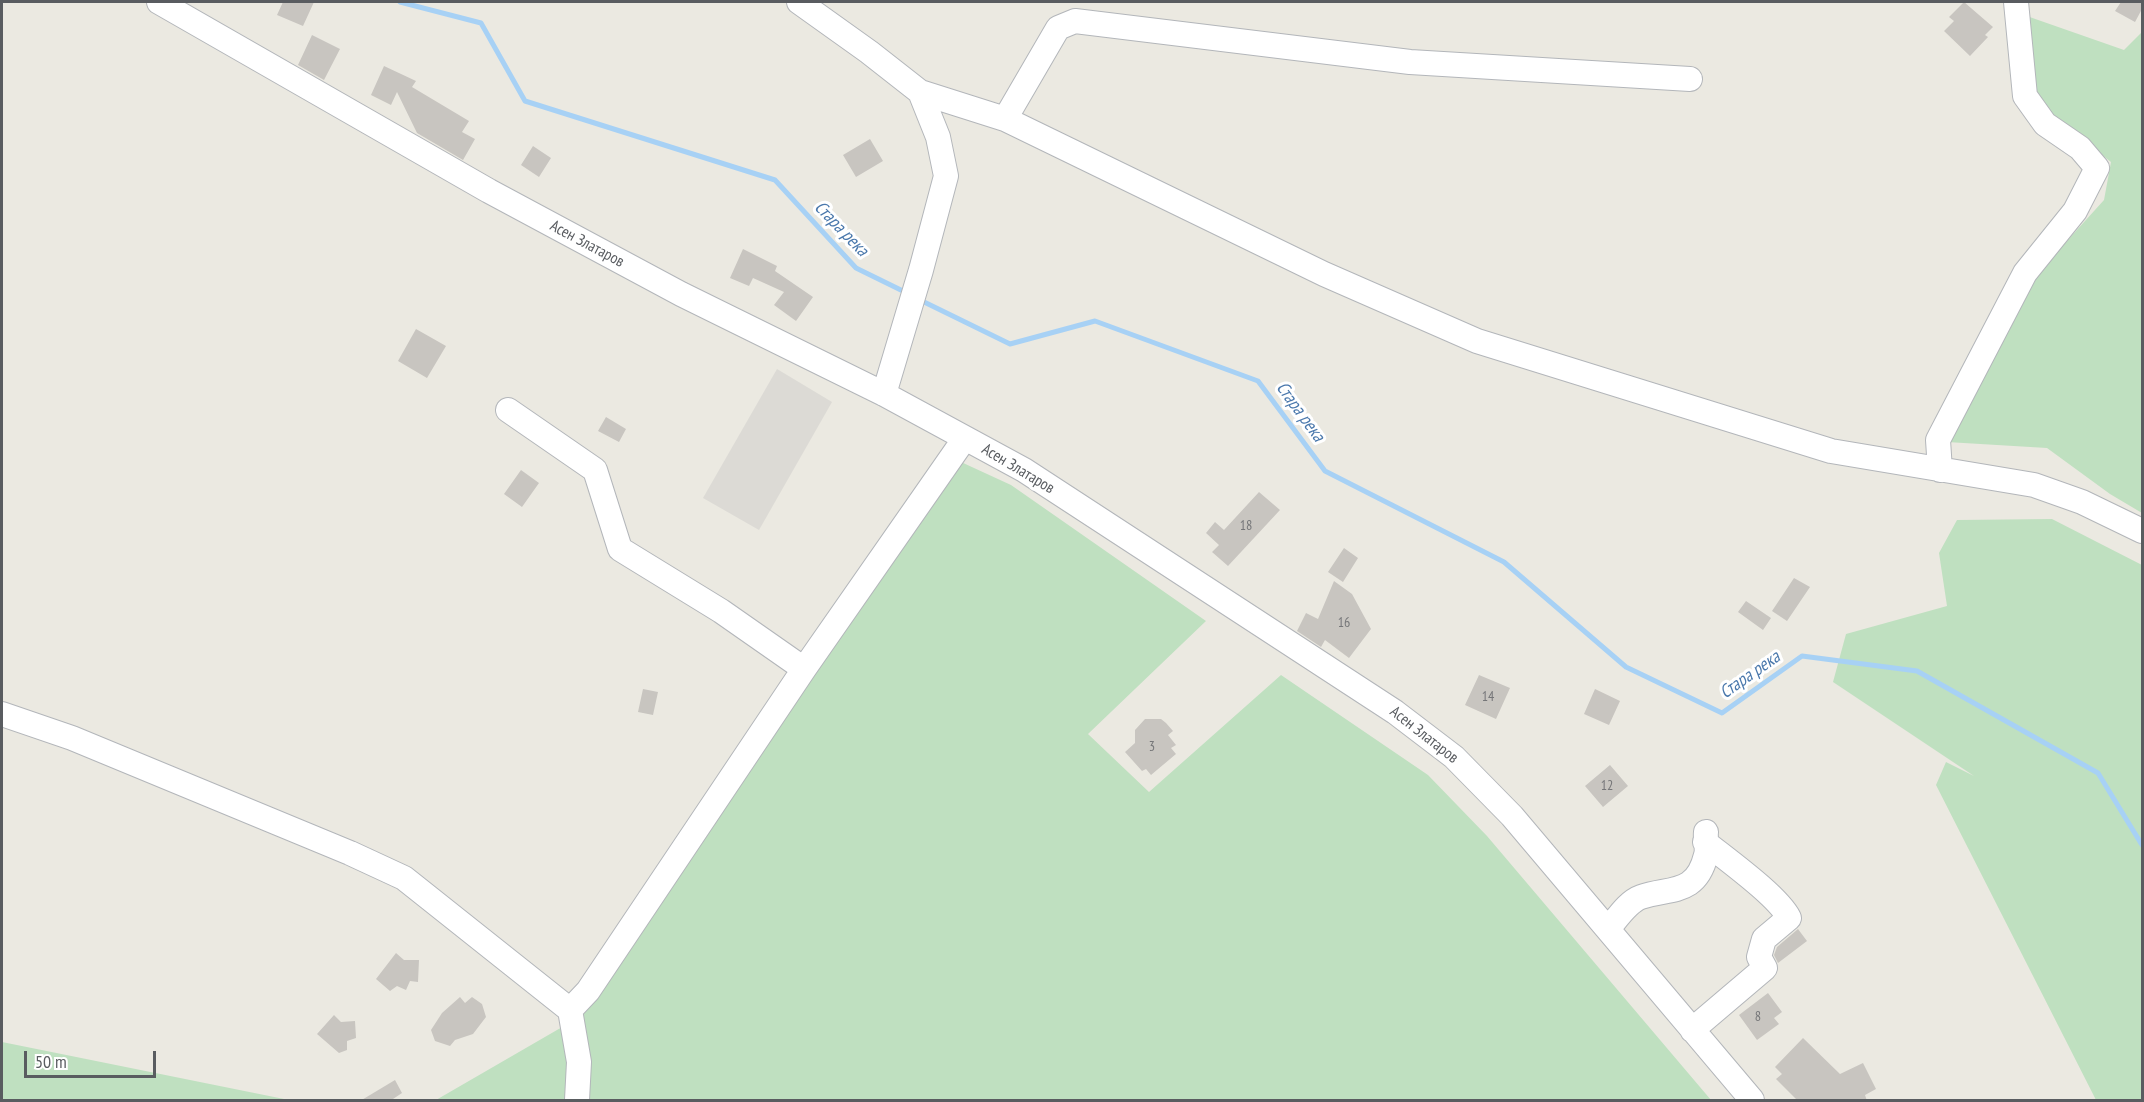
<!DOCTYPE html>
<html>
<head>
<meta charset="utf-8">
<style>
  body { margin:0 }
  #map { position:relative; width:2144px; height:1102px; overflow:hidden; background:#ebe9e1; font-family:"PT Sans Narrow",sans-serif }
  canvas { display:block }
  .frame { position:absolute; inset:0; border:3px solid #595c60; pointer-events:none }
  .scale { position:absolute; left:24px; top:1051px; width:132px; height:27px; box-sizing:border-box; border:3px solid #595c60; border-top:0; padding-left:8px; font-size:18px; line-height:21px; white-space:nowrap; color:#595c60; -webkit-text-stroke:4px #fff; paint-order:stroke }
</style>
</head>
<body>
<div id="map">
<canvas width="2144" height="1102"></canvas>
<div class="frame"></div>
<div class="scale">50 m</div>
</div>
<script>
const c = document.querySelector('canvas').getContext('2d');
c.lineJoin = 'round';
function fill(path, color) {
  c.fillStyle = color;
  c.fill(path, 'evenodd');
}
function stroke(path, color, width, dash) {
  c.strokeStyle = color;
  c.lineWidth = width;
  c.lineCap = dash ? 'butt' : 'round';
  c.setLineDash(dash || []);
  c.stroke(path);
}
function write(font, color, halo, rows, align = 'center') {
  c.font = font + ' "PT Sans Narrow",sans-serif';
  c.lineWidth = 6;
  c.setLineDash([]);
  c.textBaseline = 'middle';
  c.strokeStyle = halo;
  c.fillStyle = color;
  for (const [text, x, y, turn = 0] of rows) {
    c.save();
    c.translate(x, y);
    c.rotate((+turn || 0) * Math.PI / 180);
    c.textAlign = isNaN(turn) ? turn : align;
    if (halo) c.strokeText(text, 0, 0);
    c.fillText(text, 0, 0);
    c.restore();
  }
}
const industrial = new Path2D(`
  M777,369L832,402L759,530L703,498Z`);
const green = new Path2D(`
  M2021,14L2124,50L2142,32V513L2110,494L2047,448L1947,442L2028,284L2104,200L2111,162L2027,96Z
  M961,462L1011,485L1206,621L1088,734L1149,792L1281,675L1428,775L1487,836L1711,1100H436L576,1019Z
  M2052,519L2142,565V1100H2096L1936,785L1946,762L1974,776L1833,682L1846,634L1947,606L1939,553L1957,520Z
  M2,1042L289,1100H2Z`);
const stream = new Path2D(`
  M400,2L481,23L525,101L775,180L856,268L909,294
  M920,300L1010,344L1095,321L1258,381L1325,471L1504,562L1626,667L1722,713L1802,656L1917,671L2098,773L2142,845`);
const building = new Path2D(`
  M283,2H314L303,26L277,15Z
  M1964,2L1993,27L1985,35L1988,37L1970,56L1944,31L1954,21L1949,17Z
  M2121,2H2142V9L2135,22L2115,11Z
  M312,35L340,49L324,80L298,65Z
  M384,66L416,81L412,87L469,121L462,132L475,139L463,160L417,133L397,92L391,105L371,95Z
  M870,139L883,161L856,177L843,155Z
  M533,146L551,158L539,177L521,165Z
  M743,249L777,266L775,271L813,297L796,321L774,305L784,292L753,278L749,286L730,278Z
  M416,329L446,346L427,378L398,361Z
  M606,417L626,429L619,442L598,431Z
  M521,470L539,483L522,507L504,494Z
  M1259,492L1280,510L1228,566L1212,552L1219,545L1206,533L1215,522L1224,530Z
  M1344,548L1358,558L1343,582L1328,572Z
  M1794,578L1810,587L1787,621L1772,611Z
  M1334,581L1352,594L1371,629L1349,658L1325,640L1321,647L1297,631L1306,613L1318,619Z
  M1746,601L1771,618L1763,630L1738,612Z
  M1479,675L1510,688L1496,719L1465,705Z
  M643,689L658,692L653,715L638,712Z
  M1595,689L1620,701L1609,725L1584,714Z
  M1145,719H1161L1166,723L1173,731L1168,735L1176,745L1171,748L1176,754L1151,775L1146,769L1142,771L1125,752L1135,743V730Z
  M1610,765L1628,786L1603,807L1585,786Z
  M1798,929L1807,941L1778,963L1774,955L1777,947Z
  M396,953L404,960H419L418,982L410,981L406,990L397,986L390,991L376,979Z
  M1768,993L1782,1012L1774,1018L1779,1024L1757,1040L1739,1015Z
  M460,997L465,1003L472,997L482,1004L486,1017L473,1034L455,1040L450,1046L435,1041L431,1030L442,1013Z
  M334,1015L341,1022L355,1021L356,1038L347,1041V1050L339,1053L317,1034Z
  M1803,1038L1840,1074L1863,1063L1876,1089L1865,1095L1867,1101H1798L1776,1079L1782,1074L1775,1067Z
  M395,1080L402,1093L390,1101H360Z`);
const minor = new Path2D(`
  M159,2L489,191L681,294L884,394L1024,470L1395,712L1454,757L1512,816L1752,1100
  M799,2L869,52L920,92L938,137L946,176L921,270L884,394
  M920,92L1005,119L1324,274L1477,341L1831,451L2034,485L2082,502L2142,531
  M1005,119L1058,28L1075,21L1410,62L1690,79
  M508,410L595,470L620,549L721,611L804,669
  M1940,470L1938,440L2025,273L2075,211L2097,168L2080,148L2045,124L2025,96L2016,2
  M2,714L72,738L350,853L404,878L570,1010L579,1062L577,1100
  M1608,929C1617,919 1627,902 1641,897C1670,887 1696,896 1706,855C1708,849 1705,840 1706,832
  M570,1010L588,991L804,669L965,438
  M1692,1030L1765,968L1759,957L1764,939L1789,918C1778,896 1726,859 1705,842`);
const numberNames = [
  ["18",1246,526],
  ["16",1344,623],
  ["14",1488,697],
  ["3",1152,747],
  ["12",1607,786],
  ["8",1758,1017]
];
const streetNames = [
  ["Асен Златаров",587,244,28],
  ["Асен Златаров",1018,469,31],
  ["Асен Златаров",1424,735,38]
];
const waterNames = [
  ["Стара река",841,229,46],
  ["Стара река",1300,412,54],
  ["Стара река",1750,675,-35]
];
fill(industrial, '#dcdad5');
fill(green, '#bfe0c0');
stroke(stream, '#a7d1f5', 5);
fill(building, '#c8c5c0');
stroke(minor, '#b3b6ba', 26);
stroke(minor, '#fff', 24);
write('14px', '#757678', null, numberNames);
write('16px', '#595c60', '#fff', streetNames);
write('italic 18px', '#4a78ac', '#fff', waterNames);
</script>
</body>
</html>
